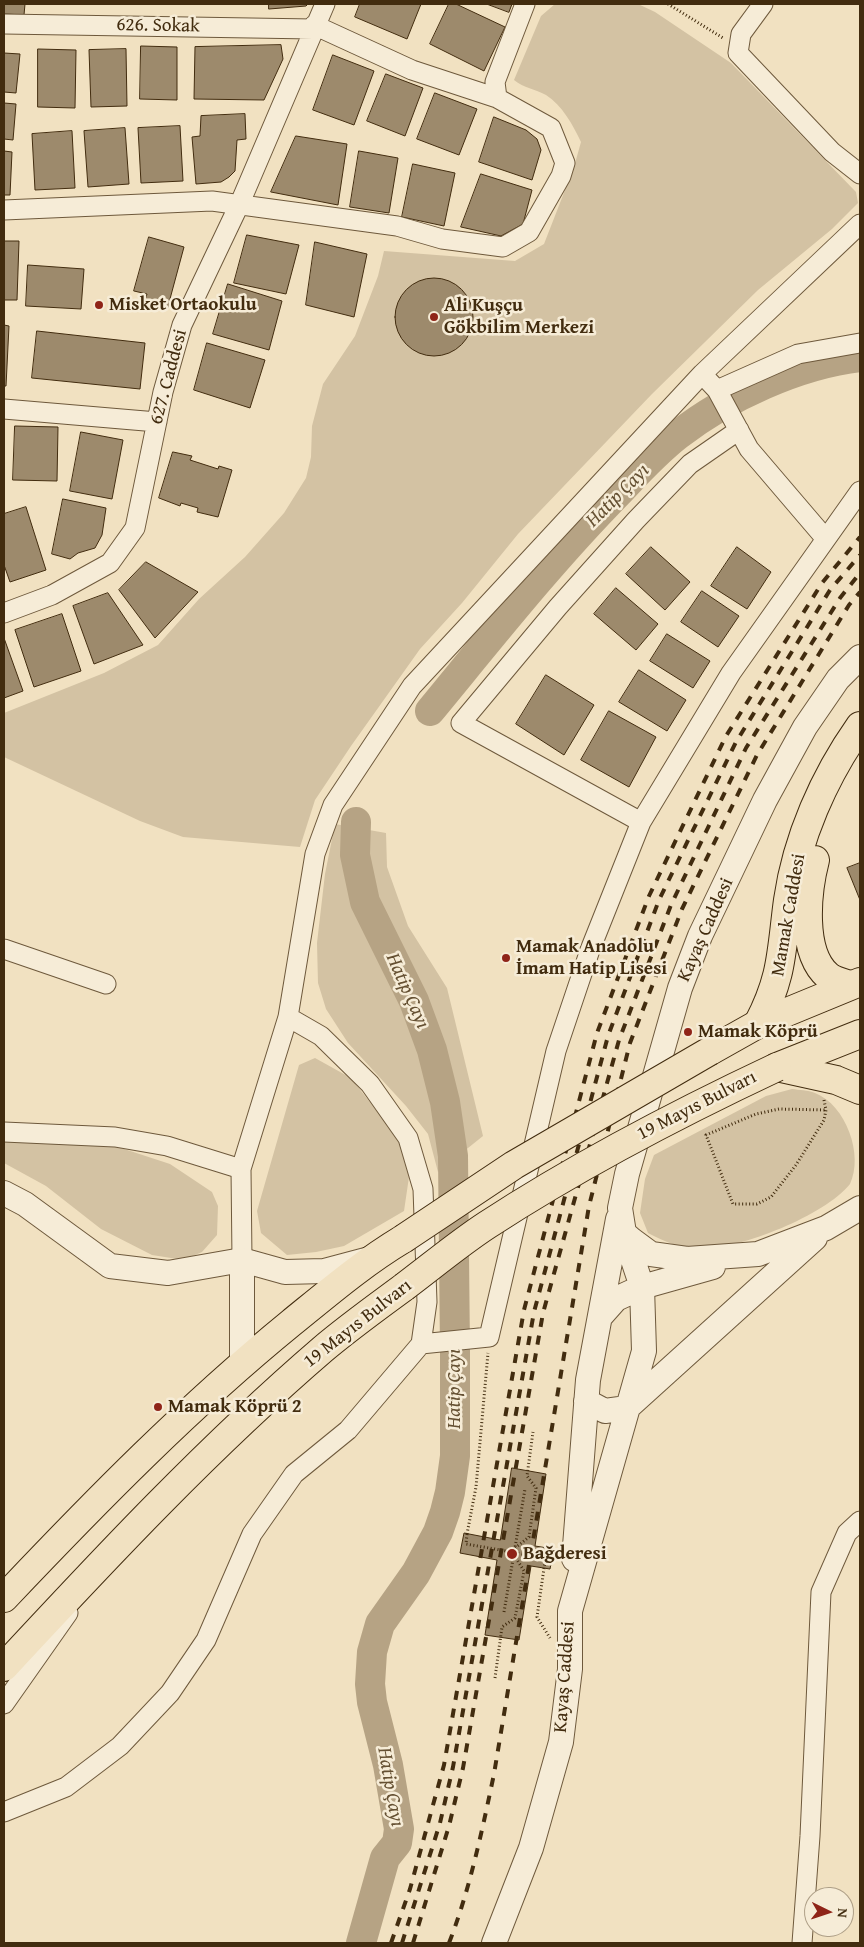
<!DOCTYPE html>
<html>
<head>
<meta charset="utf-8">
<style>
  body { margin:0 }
  #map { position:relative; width:864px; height:1947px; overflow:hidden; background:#f1e1c1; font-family:"Gentium Book Plus",serif }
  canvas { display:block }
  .frame { position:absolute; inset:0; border:5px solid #422c0f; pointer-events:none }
  .north { position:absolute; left:804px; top:1887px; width:50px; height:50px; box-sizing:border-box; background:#f6ecd7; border:1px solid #ae9f87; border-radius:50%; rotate:94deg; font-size:14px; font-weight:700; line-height:20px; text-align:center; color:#422c0f }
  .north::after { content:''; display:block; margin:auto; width:18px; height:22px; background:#8f2418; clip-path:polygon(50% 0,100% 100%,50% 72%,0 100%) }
</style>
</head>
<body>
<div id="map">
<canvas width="864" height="1947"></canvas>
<div class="frame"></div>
<div class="north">N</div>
</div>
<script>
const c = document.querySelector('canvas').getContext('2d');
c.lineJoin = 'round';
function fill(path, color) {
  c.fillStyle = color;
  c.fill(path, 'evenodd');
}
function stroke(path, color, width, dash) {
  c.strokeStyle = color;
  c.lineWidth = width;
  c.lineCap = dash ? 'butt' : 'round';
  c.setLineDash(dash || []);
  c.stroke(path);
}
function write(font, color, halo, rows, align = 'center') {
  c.font = font + ' "Gentium Book Plus",serif';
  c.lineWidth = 5;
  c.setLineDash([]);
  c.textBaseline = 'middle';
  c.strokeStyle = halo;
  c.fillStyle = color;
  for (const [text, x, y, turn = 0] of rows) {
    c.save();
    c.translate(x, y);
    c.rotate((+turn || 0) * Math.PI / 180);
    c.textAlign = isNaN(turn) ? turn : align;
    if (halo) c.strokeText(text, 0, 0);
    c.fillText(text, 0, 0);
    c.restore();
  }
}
const green = new Path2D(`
  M555,4H638L655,12L731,63L856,192L858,203L832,229L758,290L652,394L518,534L462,603L420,649L351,746L315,800L300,847L183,837L140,821L4,757V713L104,673L158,645L199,599L245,557L284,513L306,478L311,457L312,426L323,384L355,336L378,276L384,251L515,261L544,244L574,167L581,142C573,125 562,105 546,95C535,89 524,88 514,80L541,16Z
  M335,824L386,833L387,867L408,926L447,988L483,1136L438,1172L428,1134L406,1106L348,1043L326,1009L318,983L317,943L325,874Z
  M315,1058L351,1078L401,1142L409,1177L404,1211L344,1246L316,1252L287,1255L261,1233L257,1211L299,1065Z
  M792,1089C799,1090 808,1090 815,1093C846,1105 864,1155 850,1184C824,1216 742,1248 702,1249C682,1249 665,1242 648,1233L640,1213L645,1179L654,1155L766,1096Z
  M4,1138L118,1147L170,1164L212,1192L218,1206L217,1235L202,1252L184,1260L152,1255L101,1229L46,1186L4,1163Z`);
const river = new Path2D(`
  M430,711C491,637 551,561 618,493C637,473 656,452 678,435C726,397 799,364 860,357
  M356,822L355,855L365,902L414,1001L432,1050L445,1102L453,1156L455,1351V1456L450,1492L445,1512L438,1532L416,1573L380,1624L372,1652L370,1684L372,1702L388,1765L399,1829L397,1843L385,1858L361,1943`);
const building = new Path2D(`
  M4,4H25L24,15L4,14Z
  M269,4H308L306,6L269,9Z
  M360,4H421L407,39L355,17Z
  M449,4H456L505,27L484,71L430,44Z
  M487,4H512L509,12Z
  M281,45L283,59L264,100L194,99L195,47Z
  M141,46L177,47V100L140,99Z
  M38,49L76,50L75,108L38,107Z
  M126,49L127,106L91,107L89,50Z
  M4,53L20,54L16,93L4,92Z
  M333,55L374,71L354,125L313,110Z
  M386,74L423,88L405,136L367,121Z
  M435,93L477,109L459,155L417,139Z
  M4,103L16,104L13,140L4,139Z
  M245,114L246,139L237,140L235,171L229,177L221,182L196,184L192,137L200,136L201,116Z
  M494,117L526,130L537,139L541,150L532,180L479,162Z
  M180,126L183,181L141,183L138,128Z
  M125,128L129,184L88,187L84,131Z
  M72,131L75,188L35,190L32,134Z
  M296,136L347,144L338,205L271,192Z
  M4,151L12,152L10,195H4Z
  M359,151L398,158L389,213L350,207Z
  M413,164L455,173L444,226L402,217Z
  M481,174L532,190L523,224L501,236L461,227Z
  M247,235L299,245L286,294L234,283Z
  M149,237L184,247L167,310L144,304L147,294L134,291Z
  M4,241H19L17,300H4Z
  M315,242L367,254L354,317L306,305Z
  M28,265L84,269L81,309L26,306Z
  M395 317a39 39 0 1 1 78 0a39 39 0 1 1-78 0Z
  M228,284L282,301L269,350L213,334Z
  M4,325L9,326L6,386H4Z
  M37,331L145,343L140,389L32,378Z
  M207,343L265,360L250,408L194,390Z
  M15,426L58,427L57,481L13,480Z
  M81,432L123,440L112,499L70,491Z
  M173,452L192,456L190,460L218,469L219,466L232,470L218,517L197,512L198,508L181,503L180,506L159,498Z
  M63,499L106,508L102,535L95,548L78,553L70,559L52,554Z
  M26,507L46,570L10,582L4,565V514Z
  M651,547L690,582L665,610L626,574Z
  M737,547L771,572L747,609L711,586Z
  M146,562L198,592L155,638L119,590Z
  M616,588L658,624L636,650L594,614Z
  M702,591L739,616L718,647L681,622Z
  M108,593L143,645L94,664L73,606Z
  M62,614L81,671L34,687L15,630Z
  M667,634L710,661L693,688L650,661Z
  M4,638L23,691L4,698Z
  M639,670L686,700L667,731L619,702Z
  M546,675L594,705L564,755L516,724Z
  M609,711L656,737L629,787L581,760Z
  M860,863V900L847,868Z
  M512,1468L546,1474L535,1546L554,1549L550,1569L531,1566L519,1640L485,1635L497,1560L460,1553L464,1533L500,1540Z`);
const path = new Path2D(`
  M668,4L723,38
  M824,1100L826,1110L824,1120L796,1165L771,1197L757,1204H733L706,1135L756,1114L779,1109L826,1110
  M467,1534L476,1487L488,1353
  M515,1548L529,1537L536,1488L527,1476L533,1432
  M544,1568L537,1617L550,1638
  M504,1612L525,1489
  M495,1678L502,1627L515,1618L524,1571L514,1555`);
const minor = new Path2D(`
  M763,4L741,34L738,53L832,152L860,174
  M4,24L313,29
  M497,98L495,82L525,4
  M4,210L212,201L397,226L442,239L503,247L529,232L561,176L565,163L551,128L497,98L412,70L314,25
  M702,374L717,390L749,449L825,538
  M717,390L798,354L860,343
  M4,409L157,422
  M4,613L52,595L110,563L135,528L163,392L182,325L240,203L325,4
  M641,822L461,723L558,607L636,520L690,464L739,430
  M4,949L106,984
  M288,1017L321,1036L370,1084L408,1138L423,1189L427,1302L421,1344
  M4,1132L115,1137L167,1146L241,1169
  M242,1260L241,1169L288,1017L315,854L333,805L412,686L702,374L860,224
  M4,1704L68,1613
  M4,1812L66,1787L120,1746L170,1693L206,1640L252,1534L294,1474L348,1430L421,1344L489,1337L556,1051L590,950L641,822L731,673L860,491
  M802,1943L810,1836L821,1592L847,1533L860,1521`);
const tertiary = new Path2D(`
  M860,657L838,679L805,727L765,800L700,936L680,988L627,1174L620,1208L624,1233L632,1240L651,1254L687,1259L758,1254L826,1228L860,1208
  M4,1193L25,1204L110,1266L168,1273L242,1260L285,1272L324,1271L369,1259
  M600,1317L616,1299L642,1287L713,1267
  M242,1364V1260
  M586,1401L605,1411L627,1408L815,1238
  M574,1559L588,1380L618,1219
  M494,1943L531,1848L561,1742L570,1669V1611L644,1351L642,1287L624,1233`);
const primary = new Path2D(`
  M815,860C807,891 800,952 828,976C834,981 844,983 850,985
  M758,1024C783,976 781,952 788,900C797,838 824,777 860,726`);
const trunk = new Path2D(`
  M710,1051L758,1024L860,982
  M777,1067L860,1034
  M777,1067L836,1080L860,1090
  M4,1598C95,1502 188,1407 291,1323C328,1293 363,1263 403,1239
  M4,1667C106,1557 209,1447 323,1349C349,1327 377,1307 404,1287`);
const rail = new Path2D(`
  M391,1943L410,1889L444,1765L524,1310L597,1033L649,896L726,736L822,583L860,537
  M402,1943L440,1823L453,1767L534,1312L608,1036L659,900L736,742L830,590L860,555
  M413,1943L449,1826L463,1768L543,1313L619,1040L671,905L746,748L840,598L860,573
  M449,1943C470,1889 482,1831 494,1774L589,1206L630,1043L682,909L757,755L849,605L860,592`);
const pathBridge = new Path2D(`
  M467,1534L466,1544L546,1558L544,1568`);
const trunkBridge = new Path2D(`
  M403,1239L514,1165L710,1051
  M404,1287C432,1266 458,1244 487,1225C579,1165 677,1114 777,1067`);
const markers = [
  [99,305,5,"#8f2418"],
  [434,317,5,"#8f2418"],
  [506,958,5,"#8f2418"],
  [688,1032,5,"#8f2418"],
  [158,1407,5,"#8f2418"],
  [512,1554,6,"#8f2418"]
];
const streetNames = [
  ["626. Sokak",158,26,1],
  ["627. Caddesi",169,377,-75],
  ["Mamak Caddesi",789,915,-80],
  ["Kayaş Caddesi",706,930,-66],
  ["19 Mayıs Bulvarı",697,1106,-27],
  ["19 Mayıs Bulvarı",358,1324,-38],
  ["Kayaş Caddesi",565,1677,-86]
];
const poiNames = [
  ["Misket Ortaokulu",109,305],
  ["Ali Kuşçu",444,306],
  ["Gökbilim Merkezi",444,328],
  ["Mamak Anadolu",516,947],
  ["İmam Hatip Lisesi",516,969],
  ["Mamak Köprü",698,1032],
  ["Mamak Köprü 2",168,1407],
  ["Bağderesi",523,1554]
];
const waterNames = [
  ["Hatip Çayı",618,496,-45],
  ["Hatip Çayı",407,991,66],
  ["Hatip Çayı",455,1389,-90],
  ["Hatip Çayı",390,1787,80]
];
fill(green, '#d3c2a3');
stroke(river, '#b6a384', 30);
fill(building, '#9d8a6c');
stroke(building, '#422c0f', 1);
stroke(minor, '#6e593c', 21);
stroke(tertiary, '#6e593c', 26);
stroke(primary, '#422c0f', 30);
stroke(trunk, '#422c0f', 30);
stroke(path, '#422c0f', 3, [1, 2.5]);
stroke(minor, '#f6ecd7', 19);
stroke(tertiary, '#f6ecd7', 24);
stroke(primary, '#f1e1c1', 28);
stroke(trunk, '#f1e1c1', 28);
stroke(rail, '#422c0f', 4, [9, 9]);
stroke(trunkBridge, '#422c0f', 30, []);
stroke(pathBridge, '#422c0f', 3, [1, 2.5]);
stroke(trunkBridge, '#f1e1c1', 28);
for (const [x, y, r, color] of markers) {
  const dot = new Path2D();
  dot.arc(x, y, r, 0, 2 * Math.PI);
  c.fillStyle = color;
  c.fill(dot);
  stroke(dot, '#f6ecd7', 2);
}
write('19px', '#422c0f', '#f6ecd7', streetNames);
write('bold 19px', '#422c0f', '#f6ecd7', poiNames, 'left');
write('italic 20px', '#655032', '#f6ecd7', waterNames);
</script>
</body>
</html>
